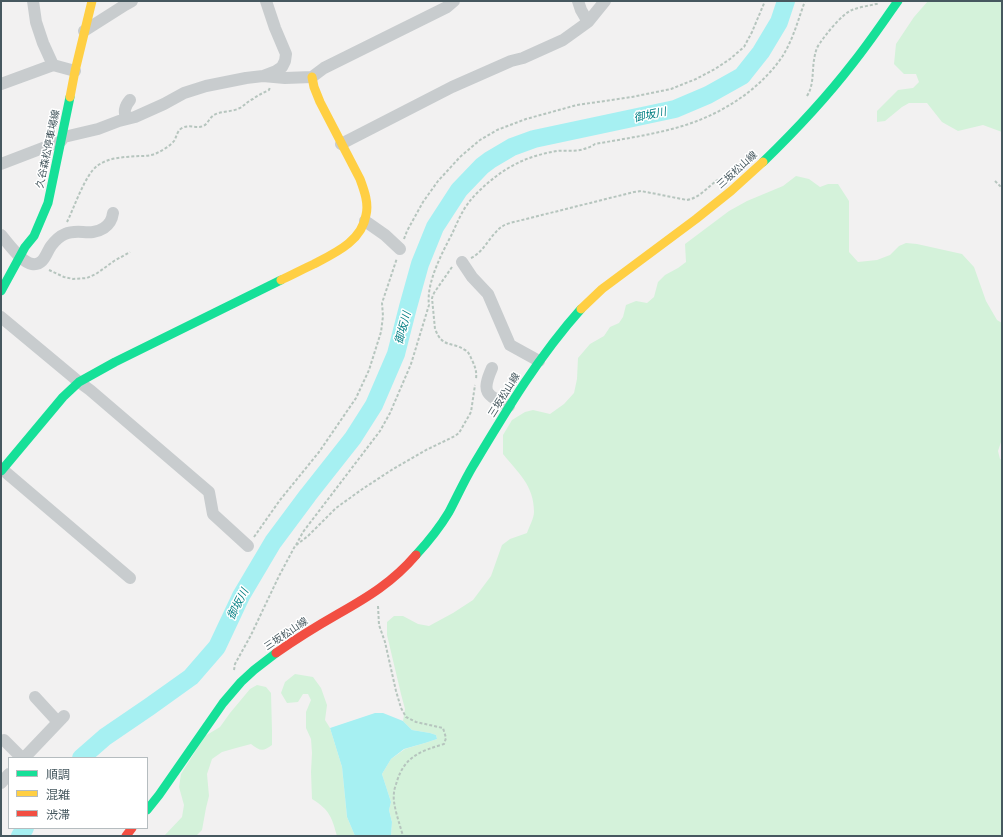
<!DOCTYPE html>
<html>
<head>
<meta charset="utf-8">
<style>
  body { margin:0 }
  #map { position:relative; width:1003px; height:837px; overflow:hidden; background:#f2f1f1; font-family:"Golos Text","Noto Sans JP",sans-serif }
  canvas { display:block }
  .frame { position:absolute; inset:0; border:2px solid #46585f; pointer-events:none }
  .legend { position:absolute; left:8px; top:757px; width:140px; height:72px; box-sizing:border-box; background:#fff; border:1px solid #b5bcbf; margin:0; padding:5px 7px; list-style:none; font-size:12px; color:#46585f }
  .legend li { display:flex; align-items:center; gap:8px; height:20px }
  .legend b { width:20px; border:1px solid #b5bcbf }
</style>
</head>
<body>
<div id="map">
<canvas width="1003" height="837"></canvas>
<div class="frame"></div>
<ul class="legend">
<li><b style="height:5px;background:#16e098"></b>順調</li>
<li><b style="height:5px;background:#ffcf43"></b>混雑</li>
<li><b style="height:5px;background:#f24e42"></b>渋滞</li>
</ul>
</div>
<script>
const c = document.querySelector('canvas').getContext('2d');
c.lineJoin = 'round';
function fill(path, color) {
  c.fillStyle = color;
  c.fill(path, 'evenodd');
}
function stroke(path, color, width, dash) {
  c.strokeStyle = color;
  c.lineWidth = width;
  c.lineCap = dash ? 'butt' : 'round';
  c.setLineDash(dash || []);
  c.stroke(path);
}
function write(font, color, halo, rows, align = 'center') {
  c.font = font + ' "Golos Text","Noto Sans JP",sans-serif';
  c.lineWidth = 3;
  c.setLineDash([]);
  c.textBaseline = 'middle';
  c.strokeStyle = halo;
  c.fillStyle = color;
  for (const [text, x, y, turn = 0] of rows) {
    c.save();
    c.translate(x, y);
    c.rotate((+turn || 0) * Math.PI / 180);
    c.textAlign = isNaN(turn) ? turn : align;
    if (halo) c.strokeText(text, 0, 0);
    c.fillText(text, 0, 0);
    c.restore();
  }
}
const green = new Path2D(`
  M928,1H1002V132L983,125L958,131L942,122L927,103H909L902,107L885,121L877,122V111L898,90L913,88L919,82L916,74H904L894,64L896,44L914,17Z
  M796,176L809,179L820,187L828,184H838L849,201V252L858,262L877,260L890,255L899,246L906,243L917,244L962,254L974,267L986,301L997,320L1002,323V439L998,451L1000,459L1002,460V836H391L392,822L389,810L391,802L382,774L391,759L405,749L425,743L437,739L436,735L430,733L412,730L403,721L405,709L401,694L387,635V622L394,616H403L418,624L429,626L453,613L473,600L491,576L502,545L510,539L527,533C529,527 534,518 534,512C534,485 518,473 503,454V435L512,420L525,412L533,410L550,414L564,404L574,393L577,379L578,358L590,344L604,336L610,327L619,323L623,317L626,305L636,301L647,303L654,297L658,282L665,275L678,268L686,262L685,244L729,211L747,201L783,186Z
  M295,674L313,677L321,688L327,705L325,720L330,728L342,767L347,817L355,836H337C332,818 330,810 312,799L311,772L312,753L311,739L306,728V712L311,700L308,694H303L298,702L287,703L281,693L285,682Z
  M257,685L266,687L271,693L272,731V745C263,752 260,751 251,744L236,748L222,752L212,759L207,774L209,796L206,808L202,830L196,836H164L182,817L184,805L179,787L181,774L205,736L220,727L230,713L250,689Z`);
const water = new Path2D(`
  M375,713H383L403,721L412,730L430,733L436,735L437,739L425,743L404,749L391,759L382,774L391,802L389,810L392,822L391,836H355L347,817L342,767L330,728Z`);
const river = new Path2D(`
  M81,758L105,737L149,707L191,677L217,647L241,596L273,542L308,495L353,438L374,405L396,354L408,307L420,264L435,227L459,190L482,166L490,160L512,147L534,139L675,109L708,95L742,76L761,52L779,22L786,1
  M20,836L25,828`);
const path = new Path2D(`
  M807,96C814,85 812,72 814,60C815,54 816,48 820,43C826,34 842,14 852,10C859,7 868,6 876,4H879
  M995,181L1002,188
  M67,222C74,208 85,175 97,166C109,157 125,157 139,156C145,156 151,156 157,153C163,150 170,146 174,141C177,136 177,131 182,128C190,124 197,129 203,126C208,124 209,118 214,115C221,111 232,112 240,108C245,105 248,101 253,99C258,95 263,93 269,90L270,87
  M404,239L407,231L423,202L438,181L460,157L480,140L497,130L526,119L577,105L632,97L671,89L696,79L715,69L730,59L744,47L752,32L765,1
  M471,258C482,253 488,240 496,232C500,227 504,225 510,223L634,192L641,191L687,200C699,198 707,188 716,181C720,179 724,177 728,175
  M452,267L434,293L432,298L435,329C443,349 452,341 465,350C469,352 470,356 472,360C475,367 477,371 476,379
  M49,270L64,277L73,279L87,278L96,274L114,261L130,252
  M254,537L280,500L319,452L356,398L369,370L381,332L383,316L382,303L397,258
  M296,545L303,532L364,452L380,431L390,413L411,364L429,305C426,283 442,253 452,234C457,223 462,211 469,202C482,186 503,169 522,161C533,156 545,153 557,151C566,150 576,152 584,149C588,148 592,146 595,144C623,139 651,135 679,127C718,116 758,92 782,57C793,40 798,20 805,1
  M378,606L379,625L385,642L396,691L401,708L406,717L416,722L443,728L446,738L444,744C421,751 405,756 397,781C396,785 394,789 394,793C392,803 400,825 403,836
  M234,670L235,664L251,635L279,576L295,546L308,536L336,508L361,490L393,469L426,450L455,436L459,433L471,412L475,385`);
const street = new Path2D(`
  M33,1L36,22L43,43L53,65L75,71
  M588,22L605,1
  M84,31L125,5L132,1
  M263,76L276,71L282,67L285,61L286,54L275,28L266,1
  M1,84L53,65
  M126,119C124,112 124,107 130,100
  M341,144L452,87L511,61L523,58L563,40L588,22L581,10L578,1
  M1,164L61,141L64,137L98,129L119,121L135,117L164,104L184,93L206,86L246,78L263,76L285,78L312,77L324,68L447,7L454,1
  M365,221L385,235L400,249
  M1,235C8,243 21,262 32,264C44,266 46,253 51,246C54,242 60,236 65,234C79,228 90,237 104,228C110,224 112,220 113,213
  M462,262L472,277L488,294L510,345L539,361
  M1,317L79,382L90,390L209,492L213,514L248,546
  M492,368C481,393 486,395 509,406
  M2,469L130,578
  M35,697L58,722
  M4,740L22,758
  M24,758L64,716
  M1,783L9,774`);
const fast = new Path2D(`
  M763,162C795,131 826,98 853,63C869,43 883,22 898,1
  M1,291L25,247L34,236L48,203L70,97
  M1,471L63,397L79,382L115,362L281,280
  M416,555C428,542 440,527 449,512C457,497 464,481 473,466C506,411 538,357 581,309
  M147,810L159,795L223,703L241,682L254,670L276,653`);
const slow = new Path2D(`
  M70,97L75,71L92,1
  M281,280C292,275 303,269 314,264C335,253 362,241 366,215C369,203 364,190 360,179L320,102L314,87L312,77
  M581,309L602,289L696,219L731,191L763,162`);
const jam = new Path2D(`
  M276,653C296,639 317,626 338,614C368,597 393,582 416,555
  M126,836L132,828`);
const streetNames = [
  ["久谷森松停車場線",48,149,-78],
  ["三坂松山線",737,170,-42],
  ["三坂松山線",504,395,-58],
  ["三坂松山線",286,634,-34]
];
const waterNames = [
  ["御坂川",650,115,-12],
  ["御坂川",403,328,-75],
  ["御坂川",238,604,-63]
];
fill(green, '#d4f2da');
fill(water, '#a6f0f2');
stroke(river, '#a6f0f2', 18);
stroke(path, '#b6c5be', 2, [3, 2]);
stroke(street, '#c8ccce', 12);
stroke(fast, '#16e098', 9);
stroke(slow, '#ffcf43', 9);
stroke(jam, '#f24e42', 9);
write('10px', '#46585f', '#fff', streetNames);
write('italic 11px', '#068185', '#fff', waterNames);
</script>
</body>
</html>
